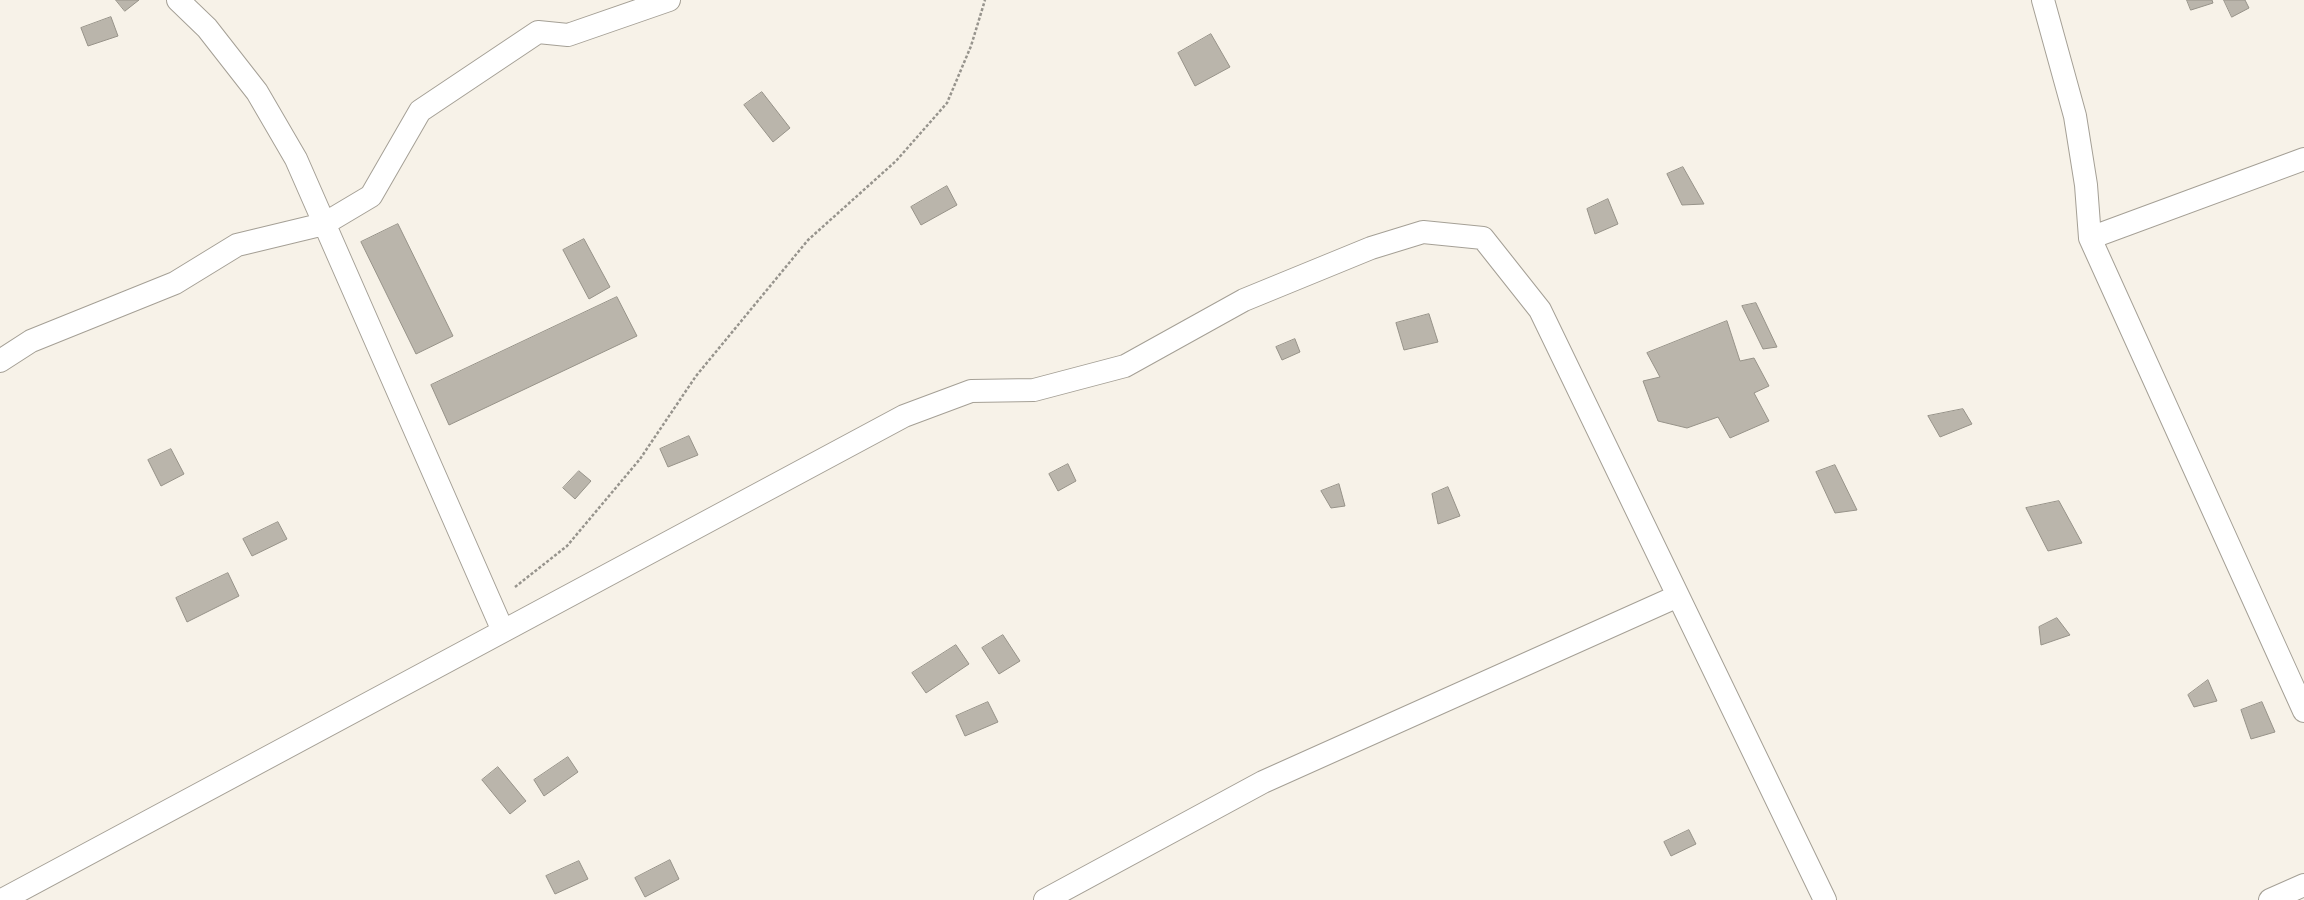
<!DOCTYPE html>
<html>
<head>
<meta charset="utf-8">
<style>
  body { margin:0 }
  canvas { display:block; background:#f7f2e8 }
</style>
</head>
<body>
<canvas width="2304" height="900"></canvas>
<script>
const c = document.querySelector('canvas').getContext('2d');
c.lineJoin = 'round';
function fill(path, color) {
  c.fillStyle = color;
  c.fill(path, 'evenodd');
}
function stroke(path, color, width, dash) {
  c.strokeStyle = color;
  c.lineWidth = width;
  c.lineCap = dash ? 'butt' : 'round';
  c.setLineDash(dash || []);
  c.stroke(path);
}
const building = new Path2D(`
  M116,0H139L125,11Z
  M2187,0H2212L2213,3L2191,10Z
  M2224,0H2245L2249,8L2232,17Z
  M111,17L118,36L88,46L81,28Z
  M1211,34L1230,67L1195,86L1178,53Z
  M762,92L790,128L773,142L744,105Z
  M1683,167L1704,204L1682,205L1667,174Z
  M947,186L957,205L921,225L911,207Z
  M1608,199L1618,224L1595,234L1587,209Z
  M398,224L453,336L416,354L361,242Z
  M584,239L610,287L589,299L563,250Z
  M617,297L637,336L449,425L431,385Z
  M1756,303L1777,347L1763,349L1742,306Z
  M1429,314L1438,342L1404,350L1396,323Z
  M1727,321L1740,361L1754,358L1769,386L1754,393L1769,421L1730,438L1718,417L1687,428L1658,421L1643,381L1660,377L1647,353Z
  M1295,339L1300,352L1282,360L1276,347Z
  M1963,409L1972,424L1940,437L1928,416Z
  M689,436L698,455L668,467L660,449Z
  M171,449L184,474L161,486L148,460Z
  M1068,464L1076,481L1058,491L1049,474Z
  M1835,465L1857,510L1835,513L1816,472Z
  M579,471L591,481L575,499L563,488Z
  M1339,484L1345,506L1331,508L1321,491Z
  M1448,487L1460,516L1438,524L1432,494Z
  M2059,501L2082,543L2048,551L2026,508Z
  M278,522L287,539L252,556L243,539Z
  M228,573L239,596L187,622L176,598Z
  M2057,618L2070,635L2041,645L2039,627Z
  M1003,635L1020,661L999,674L982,648Z
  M956,645L969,664L926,693L912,673Z
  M2208,680L2217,701L2194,707L2188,695Z
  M988,702L998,722L965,736L956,716Z
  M2262,702L2275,732L2251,739L2241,710Z
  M568,757L578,772L544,796L534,780Z
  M498,767L526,801L510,814L482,780Z
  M1689,830L1696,844L1671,856L1664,842Z
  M670,860L679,879L645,897L635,878Z
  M579,861L588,879L555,894L546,876Z`);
const path = new Path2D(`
  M515,587L567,546L640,459L696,376L808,240L896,161L947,103L971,46L985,0`);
const minor = new Path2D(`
  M178,0L207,28L257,92L296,159L503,631
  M2043,0L2075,116L2086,185L2090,238L2304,711
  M2090,238L2304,159
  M0,361L31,341L175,283L237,245L324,224L371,196L420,111L538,32L568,35L669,0
  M2,900L904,416L971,391L1034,390L1125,366L1244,300L1371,248L1423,232L1483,238L1540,310L1825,900
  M1045,900L1263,782L1678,596
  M2270,900L2304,885`);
fill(building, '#bab5ab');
stroke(building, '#979389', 1);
stroke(minor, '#a5a096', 24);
stroke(path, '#97948d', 2.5, [3, 2]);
stroke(minor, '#fff', 22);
</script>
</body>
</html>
